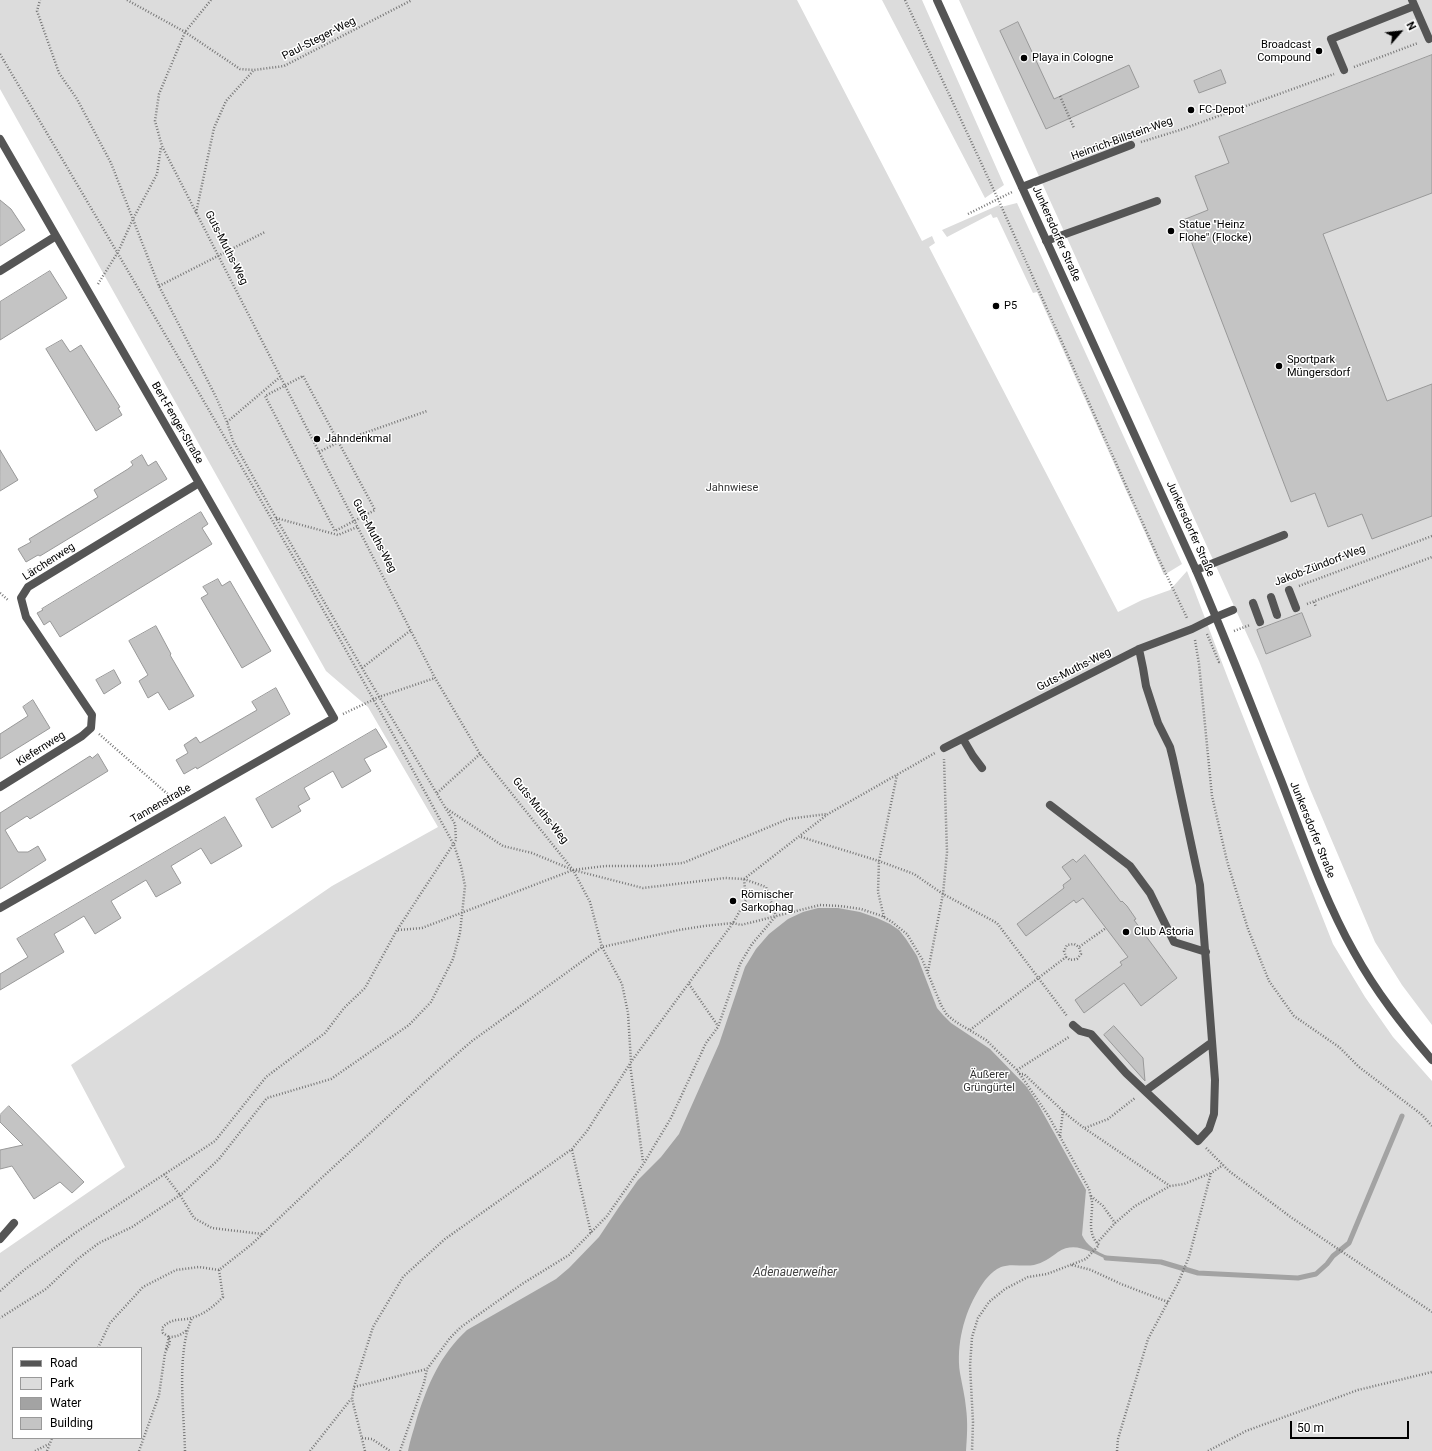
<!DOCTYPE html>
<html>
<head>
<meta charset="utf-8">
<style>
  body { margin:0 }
  #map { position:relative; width:1432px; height:1451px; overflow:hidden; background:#fff; font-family:Roboto,sans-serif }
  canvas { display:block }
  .legend { position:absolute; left:12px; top:1347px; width:130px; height:92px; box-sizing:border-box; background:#fff; border:1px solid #999; margin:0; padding:5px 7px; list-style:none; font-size:12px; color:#000 }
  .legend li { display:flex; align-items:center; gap:8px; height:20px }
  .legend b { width:20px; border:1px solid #999 }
  .north { position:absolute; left:1380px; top:12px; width:40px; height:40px; -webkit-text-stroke:3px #fff; paint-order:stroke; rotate:62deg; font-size:11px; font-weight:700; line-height:16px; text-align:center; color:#000 }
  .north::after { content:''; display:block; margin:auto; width:14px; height:18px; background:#000; clip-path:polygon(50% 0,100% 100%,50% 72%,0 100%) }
  .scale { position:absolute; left:1290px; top:1421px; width:119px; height:18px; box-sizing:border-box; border:2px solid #000; border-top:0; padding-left:5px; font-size:12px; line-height:14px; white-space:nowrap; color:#000; -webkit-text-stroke:3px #fff; paint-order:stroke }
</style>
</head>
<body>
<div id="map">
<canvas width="1432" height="1451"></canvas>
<ul class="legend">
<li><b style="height:5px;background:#555"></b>Road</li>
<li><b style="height:11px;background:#dcdcdc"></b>Park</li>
<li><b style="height:11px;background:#a3a3a3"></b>Water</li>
<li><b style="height:11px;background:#c4c4c4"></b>Building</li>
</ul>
<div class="north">N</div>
<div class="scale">50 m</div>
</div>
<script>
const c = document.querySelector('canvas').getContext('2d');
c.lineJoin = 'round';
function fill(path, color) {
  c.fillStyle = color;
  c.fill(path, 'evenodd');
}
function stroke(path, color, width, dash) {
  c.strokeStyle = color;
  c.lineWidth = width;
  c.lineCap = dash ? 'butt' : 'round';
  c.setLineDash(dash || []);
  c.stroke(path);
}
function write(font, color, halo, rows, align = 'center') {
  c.font = font + ' Roboto,sans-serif';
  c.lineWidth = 3;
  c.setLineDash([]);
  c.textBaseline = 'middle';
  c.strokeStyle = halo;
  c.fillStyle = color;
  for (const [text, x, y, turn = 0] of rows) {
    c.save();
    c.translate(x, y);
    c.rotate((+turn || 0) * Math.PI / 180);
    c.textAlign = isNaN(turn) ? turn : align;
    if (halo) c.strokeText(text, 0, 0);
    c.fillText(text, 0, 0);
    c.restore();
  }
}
const green = new Path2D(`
  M0,0H797L922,241L932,236L935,243L929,247L1118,612L1142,600L1170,590L1187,571L1229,681L1333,944L1365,997L1393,1037L1432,1081V1451H0V1253L125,1167L71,1065L332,886L438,827L368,707L326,671L0,89ZM13,1348H141V1438H13Z
  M882,0H922L1004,185L985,198Z
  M959,0H1432V1025L1402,985L1375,942L1310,789L1259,661Z
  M1017,203L1182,564L1164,575L1037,292L1033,293L997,217L993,218L991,214L947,237L942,230L999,205L1001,207Z`);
const water = new Path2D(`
  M818,908H838L860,912L877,918L890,924L899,930L906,939L917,956L937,1008L943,1015L951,1023L990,1049L1026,1086L1038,1104L1086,1190L1082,1235C1086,1245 1097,1252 1107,1256L1106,1259C1090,1252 1075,1241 1058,1252C1050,1258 1043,1263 1034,1265C1023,1267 1011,1263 1001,1267C990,1272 984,1281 978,1291C964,1314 956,1345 960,1373C962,1385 965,1396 966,1408C968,1423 967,1437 966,1451H408C410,1440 414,1429 417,1418C428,1384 440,1355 467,1330L556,1279L569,1268L599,1237L619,1207L638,1180L661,1157L679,1134L719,1044L745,967L756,949L769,934L788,919L803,912Z`);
const stream = new Path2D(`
  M1106,1258L1161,1262L1198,1273L1298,1278L1316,1274L1327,1264L1333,1256L1349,1243L1402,1116`);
const building = new Path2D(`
  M1018,22L1054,99L1129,65L1139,87L1046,129L1000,31Z
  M1432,55V193L1323,234L1387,401L1432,384V516L1372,539L1362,514L1328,527L1315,493L1291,502L1183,220L1208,210L1195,176L1229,163L1219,137Z
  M1221,70L1226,83L1199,93L1194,81Z
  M0,200L11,209L25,230L0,246Z
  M50,271L67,298L0,340V302Z
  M62,340L70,352L81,345L120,407L118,408L122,415L96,431L46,349Z
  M0,450L18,480L0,491Z
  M142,455L148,466L156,461L167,479L40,556L38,555L26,562L18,549L31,542L29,539L98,497L94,490L128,469L133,465L131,462Z
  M201,512L208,524L202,528L212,544L60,637L50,621L44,625L37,613L43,610L42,609Z
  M218,579L222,586L230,581L271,651L242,668L201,598L208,594L203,587Z
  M1302,613L1311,636L1266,654L1257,630Z
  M156,626L171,654L170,655L194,696L169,710L158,692L148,698L139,681L148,675L129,641Z
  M114,670L121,683L104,694L96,680Z
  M276,688L290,714L197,769L196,767L184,774L176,760L188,753L184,745L196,737L200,743L257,710L252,702Z
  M33,700L50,728L0,759V734L28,716L23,707Z
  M376,729L387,747L364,759L371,771L342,788L333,771L304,788L310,799L298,806L301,811L272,828L256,799Z
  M98,754L108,771L30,819L27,816L5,830L18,852H28L38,846L46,860L0,889V813L90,756L92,758Z
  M225,817L242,846L211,864L201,848L171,866L181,883L156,897L146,880L111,901L121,918L95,934L84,916L66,927L54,934L64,952L0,990V974L28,957L17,939Z
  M1085,855L1121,902L1122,901L1127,906L1136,919L1134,920L1177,978L1141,1006L1124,983L1084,1013L1075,1000L1122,965L1120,962L1128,957L1083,898L1076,903L1074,900L1026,936L1017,924L1064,888L1063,885L1071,879L1062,867L1073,859L1076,862Z
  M1114,1026L1143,1058L1145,1081L1104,1035Z
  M9,1106L84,1182L72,1193L60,1182L34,1199L12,1166L0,1169V1150L23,1145L0,1122V1115Z`);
const path = new Path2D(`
  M127,0L185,32L240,69L254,70L284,66L412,0
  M211,0L185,32L159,94L155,121L162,146L435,678L480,754L573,870L590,902L602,947L622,984L628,1013L631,1062
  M905,0L998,199L1157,555L1187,618
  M0,54C155,315 308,578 454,845L461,866L465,886L460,933L453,959L431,1002L409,1025L331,1079L267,1098L219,1159L183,1193L132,1227L99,1243L79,1258L46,1289L0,1318
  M1354,67L1418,43
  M1060,96L1074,128
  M1141,142L1180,130L1334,74
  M196,213L214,128L226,101L253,71
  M968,214L1012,192
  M98,284L118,252L133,219L157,174L161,147
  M159,286L265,232
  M303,376L375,510L335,531L265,396Z
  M227,422L280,377
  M319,452L339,442L427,411
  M276,518L338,535L357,527
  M1299,586L1432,536
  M0,593L9,601
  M1314,602L1316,607
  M1307,604L1432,557
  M1234,631L1250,625
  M1207,634L1219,662L1221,661
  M1195,640L1199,664L1212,796L1227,861L1248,929L1269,981L1294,1016L1339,1047L1359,1067L1421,1114L1432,1126
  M362,668L411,630
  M343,714L379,697L435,678
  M99,734L171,797
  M437,793L480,754
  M447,809L503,846L532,853L573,870L643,888L725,878L744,879L766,887L776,916
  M801,837L879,861L914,874L943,894L997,923L1067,1016
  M744,879L828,814L935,753
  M884,917L878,892L879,861L897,775
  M398,930L422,928L573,870L605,866H651L683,863L788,819L827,814
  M1066,957L1070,960L1077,959L1081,954L1079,947
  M928,971L943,894L947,852L944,759
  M689,984L718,1026
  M970,1030L1066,957L1064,951L1067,945L1074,944L1079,947L1106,928
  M630,1064L643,1162
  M1017,1070L1069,1037
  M1019,1074H1024L1066,1114L1084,1128L1170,1186
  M1085,1128L1108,1119L1135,1098
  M1060,1136L1063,1111
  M1206,1148L1229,1171L1292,1218L1432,1312
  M572,1150L591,1233
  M164,1174L180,1195L194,1218L212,1228L262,1234
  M1091,1196L1103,1206L1115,1223
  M1097,1243L1115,1223L1135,1206L1170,1186L1184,1184L1211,1173
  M1072,1265L1091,1270L1121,1284L1168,1302
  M0,1291L24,1270L75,1233L215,1141L266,1077L325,1033L344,1008L365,988L397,930L456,840L455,824L362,668L276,518L233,441L227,422L216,397L159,286L111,163L77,99L59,73L37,11L40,0
  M98,1348L110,1323L143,1287L176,1270L199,1267L219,1270L252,1244L314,1185L435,1073L472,1041L602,947L679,930L704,926L733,923L741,925L820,905L840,906L861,909L882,916L892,922L907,934L922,959L941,1005L947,1015L956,1022L986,1040L1017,1070L1048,1115L1089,1189C1090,1193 1091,1198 1092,1202C1093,1217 1086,1233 1099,1245L1086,1259L1047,1274L1028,1277L1005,1289L989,1302L978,1318L972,1337L970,1366L973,1422L972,1451
  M166,1349L169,1337C176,1337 181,1335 187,1330
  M354,1387L427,1369
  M362,1438L372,1439L390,1451
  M35,1451L49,1444
  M47,1451L52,1438
  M139,1451L159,1395L165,1353L170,1343L169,1337L163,1333L162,1328C173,1316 182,1322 194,1317C206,1313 214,1306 223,1297L219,1270
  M185,1451C184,1412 176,1353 192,1318
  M310,1451L351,1399
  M365,1451L352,1399L354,1387L373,1327L403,1277L445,1239L572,1149L587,1131L631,1062L733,923L746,900L744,879
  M400,1451L424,1383L427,1369L450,1338L461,1327L522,1284L569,1255L607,1216L644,1163L671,1118L706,1043L718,1027L740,964L752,944L775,917
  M1117,1451L1118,1439L1148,1339L1178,1283L1189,1257L1211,1173L1223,1165
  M1208,1451L1246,1431L1358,1390L1432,1372`);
const service = new Path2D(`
  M1412,0L1429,39
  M1344,70L1331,39L1414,6
  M1022,187L1131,145
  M1046,241L1157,201
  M1196,570L1284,535
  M1289,590L1296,608
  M1271,597L1277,615
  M1253,603L1260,622
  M963,739L973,756L982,768
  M944,748L1139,649L1192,629L1216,617
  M1050,805L1130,866L1150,893L1174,942L1206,952
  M1073,1025L1080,1031L1091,1034L1126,1073L1198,1141L1209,1129L1214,1114L1215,1080L1200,885L1173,759L1170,747L1158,723L1146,686L1143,668L1139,649
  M1145,1091L1211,1043`);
const pedestrian = new Path2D(`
  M1216,617L1233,610`);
const minor = new Path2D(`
  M0,139L199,483L334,718L0,908
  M0,271L56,236
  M0,787L82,736L91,728L92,715L26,617L21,598L28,587L199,483
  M0,1239L14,1223`);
const tertiary = new Path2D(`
  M937,0L1196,570C1226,639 1253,710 1281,780C1303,837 1324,899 1354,952C1376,992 1403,1026 1432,1060`);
const markers = [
  [1319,51,4,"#000"],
  [1024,58,4,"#000"],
  [1191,110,4,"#000"],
  [1171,231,4,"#000"],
  [996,306,4,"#000"],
  [1279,366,4,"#000"],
  [317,439,4,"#000"],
  [733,901,4,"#000"],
  [1126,932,4,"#000"]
];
const streetNames = [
  ["Paul-Steger-Weg",319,39,-27],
  ["Heinrich-Billstein-Weg",1122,139,-20],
  ["Junkersdorfer Straße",1056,234,66],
  ["Guts-Muths-Weg",226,248,63],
  ["Bert-Fenger-Straße",177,423,60],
  ["Junkersdorfer Straße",1190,529,66],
  ["Guts-Muths-Weg",374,536,62],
  ["Lärchenweg",49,562,-33],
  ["Jakob-Zündorf-Weg",1320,566,-21],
  ["Guts-Muths-Weg",1074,670,-27],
  ["Kiefernweg",41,749,-32],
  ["Tannenstraße",161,804,-30],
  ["Guts-Muths-Weg",540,811,51],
  ["Junkersdorfer Straße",1312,830,68]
];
const poiNames = [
  ["Broadcast",1311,45,"right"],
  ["Compound",1311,58,"right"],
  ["Playa in Cologne",1032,58],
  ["FC-Depot",1199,110],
  ["Statue \"Heinz",1179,225],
  ["Flohe\" (Flocke)",1179,238],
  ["P5",1004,306],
  ["Sportpark",1287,360],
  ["Müngersdorf",1287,373],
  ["Jahndenkmal",325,439],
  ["Römischer",741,895],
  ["Sarkophag",741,908],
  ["Club Astoria",1134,932]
];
const parkNames = [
  ["Jahnwiese",732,488],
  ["Äußerer",989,1075],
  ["Grüngürtel",989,1088]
];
const waterNames = [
  ["Adenauerweiher",795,1273]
];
fill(green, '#dcdcdc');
fill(water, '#a3a3a3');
stroke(stream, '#a3a3a3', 5);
fill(building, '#c4c4c4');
stroke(building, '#999', 1);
stroke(path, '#777', 2.5, [1, 2]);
stroke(service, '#555', 8);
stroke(pedestrian, '#555', 8);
stroke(minor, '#555', 8);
stroke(tertiary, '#555', 8);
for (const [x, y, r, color] of markers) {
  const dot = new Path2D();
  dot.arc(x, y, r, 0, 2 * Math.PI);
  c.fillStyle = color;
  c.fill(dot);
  stroke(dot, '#fff', 1.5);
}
write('11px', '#000', '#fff', streetNames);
write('11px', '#000', '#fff', poiNames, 'left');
write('11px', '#333', '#fff', parkNames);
write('italic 12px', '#444', '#fff', waterNames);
</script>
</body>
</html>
